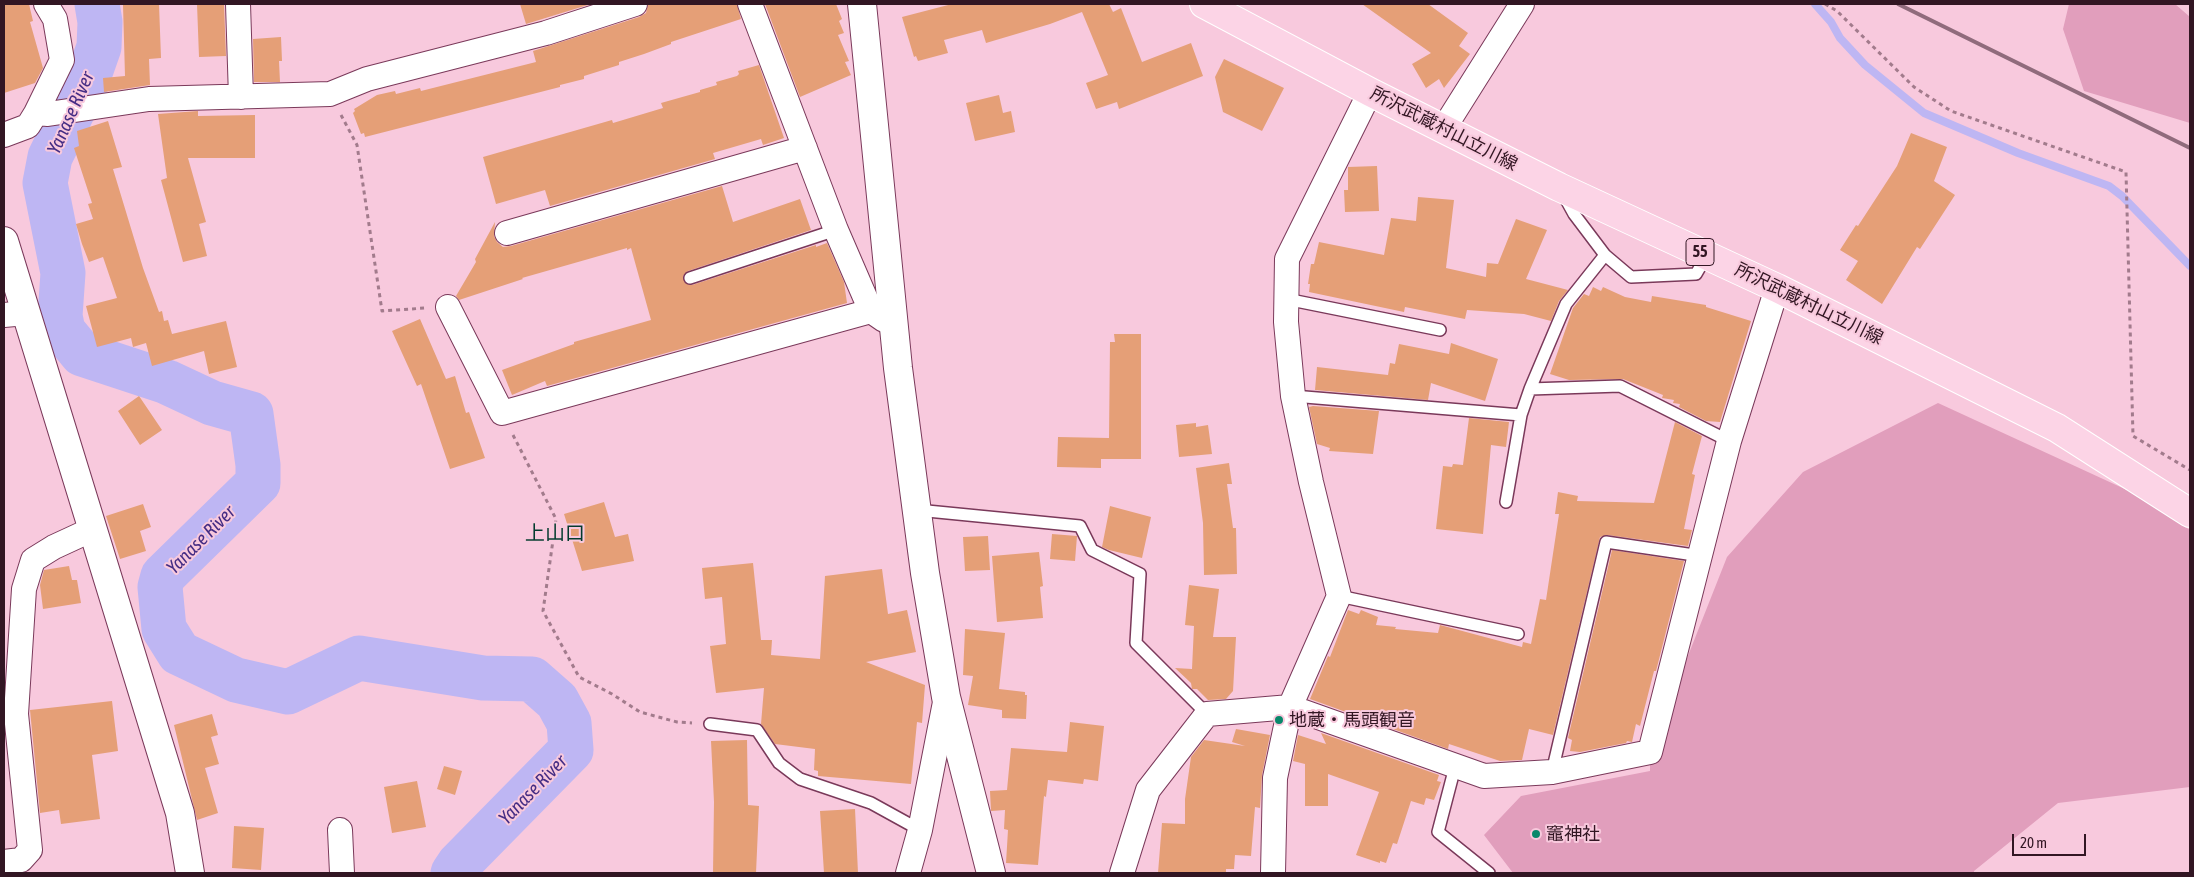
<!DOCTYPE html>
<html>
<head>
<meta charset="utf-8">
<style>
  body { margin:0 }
  #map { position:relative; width:2194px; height:877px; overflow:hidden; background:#f8c9dd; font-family:"Asap Condensed",sans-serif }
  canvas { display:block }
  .frame { position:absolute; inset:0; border:5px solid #321623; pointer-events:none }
  .scale { position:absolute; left:2012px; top:834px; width:74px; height:22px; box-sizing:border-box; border:2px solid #321623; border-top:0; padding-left:6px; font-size:15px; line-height:18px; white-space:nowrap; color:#321623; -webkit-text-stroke:4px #f8c9dd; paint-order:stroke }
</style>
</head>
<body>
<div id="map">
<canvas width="2194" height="877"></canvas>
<div class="frame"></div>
<div class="scale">20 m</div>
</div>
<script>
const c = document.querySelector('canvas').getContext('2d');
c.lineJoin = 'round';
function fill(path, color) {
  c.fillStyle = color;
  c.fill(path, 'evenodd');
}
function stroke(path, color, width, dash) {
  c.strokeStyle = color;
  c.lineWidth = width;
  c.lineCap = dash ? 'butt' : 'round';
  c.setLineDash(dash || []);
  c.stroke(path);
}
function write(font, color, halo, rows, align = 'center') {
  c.font = font + ' "Asap Condensed","Noto Sans JP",sans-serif';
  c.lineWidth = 4;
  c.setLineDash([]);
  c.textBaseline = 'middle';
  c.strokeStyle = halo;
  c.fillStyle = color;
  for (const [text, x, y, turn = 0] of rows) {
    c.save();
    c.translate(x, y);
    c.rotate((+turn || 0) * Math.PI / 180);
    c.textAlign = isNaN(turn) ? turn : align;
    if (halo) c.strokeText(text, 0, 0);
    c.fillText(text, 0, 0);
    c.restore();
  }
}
const green = new Path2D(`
  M2069,4H2175L2190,17V123L2084,91L2063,29Z
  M1938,403L2127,490L2190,530V787L2058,803L1974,871V873H1513L1484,835L1521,796L1650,771V752L1727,557L1803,472Z`);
const stream = new Path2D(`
  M1815,4L1831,22L1840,38L1865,65L1924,113L2018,153L2109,186L2122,196L2190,266`);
const river = new Path2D(`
  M97,4L100,22L99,47L86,84L50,157L45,183L63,273L60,316L63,331L82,354L167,382L212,403L251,414L258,465V483L163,576L160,587L164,629L179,653L236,680L288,692L359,658L483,678L532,679L557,701L569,723L571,750L459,864L453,873`);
const building = new Path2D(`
  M4,4H29L33,21L30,22L43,68L35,83L4,93Z
  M159,4L161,58L149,59L150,85L104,92L103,78L125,76L123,5Z
  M197,4H224L226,56L199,57Z
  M520,4H591L526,24Z
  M648,4H737L741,19L671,42V44L644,54L619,62V65L584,76V79L560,85V87L365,137L364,133L361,134L353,113L355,111L354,109L377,95L395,91L396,94L420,88L421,91L536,62L533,51L639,17L646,13Z
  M765,4H836L842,19L839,21L844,33L838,35L849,61L845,62L851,75L800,97Z
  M952,4H1109L1113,12L1121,8L1142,62L1191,43L1203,76L1119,109L1117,102L1096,109L1086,83L1108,75L1082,12L1050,24L986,43L982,30L944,40L948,53L918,61L916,56L914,57L902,17Z
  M1362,4H1428L1468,33L1459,46L1470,54L1444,88L1439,79L1426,88L1412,64L1431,53Z
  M281,37L282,61H279L280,82H254L253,39Z
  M1224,59L1284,88L1262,131L1223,112L1215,77Z
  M759,65L784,138L763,145L761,139L713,153L715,159L550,206L545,190L496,204L483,157L612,120L613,123L663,108L661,103L700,92V90L717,85L716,82L737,76L739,74L738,71Z
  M999,95L1003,113L1011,111L1015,132L975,141L966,103Z
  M198,111V116L255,115V158H188L206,222L199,224L207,256L183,262L161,180L167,178L158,114Z
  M108,121L122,167L113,169L143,268L159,312L162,311L164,321L168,320L172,334L226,321L237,367L209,374L204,351L152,366L146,343L133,347L131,338L97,347L86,306L117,298L103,257L89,262L82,244L76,224L93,219L88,204L92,203L74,148L79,146L77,131Z
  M1911,133L1947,147L1934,181L1955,195L1920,249L1917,247L1882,304L1846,280L1858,261L1840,250L1856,225L1858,226L1897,166Z
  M1377,166L1379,211L1345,212L1344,190H1348V167Z
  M722,186L733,222L800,199L811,230L688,271L683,276L685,283L692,285L816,245V247L827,243L844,282L847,303L547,386L545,381L512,395L502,370L574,344V342L651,320L631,248L627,250V248L522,278L523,279L459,300L456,296L476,262L475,259L495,222L494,236L497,242L503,247L511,246Z
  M1418,197L1454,200L1446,268L1486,277L1487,263L1498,264L1516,219L1547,230L1526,279L1568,290L1559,301L1551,321L1524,314L1467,310L1465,319L1405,307L1404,312L1309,292L1310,284H1308L1311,264H1314L1319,242L1384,255L1391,218L1416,221Z
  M1593,287L1601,291L1603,287L1625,297L1651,302L1652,296L1706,305V307L1751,321L1720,422L1706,421L1679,407L1680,404L1673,403L1674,400L1662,398L1663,395L1623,379L1569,380L1550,374L1573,308L1584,294L1589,296Z
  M420,319L446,379L455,376L466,413L469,412L485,458L450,469L421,384L417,386L392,331Z
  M1114,334H1141V459H1101V468L1057,467L1058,437L1109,438L1110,342H1115Z
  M1451,343L1498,359L1485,401L1431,383L1428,400L1315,390L1317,367L1388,375L1390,363L1395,364L1399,344L1449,354Z
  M139,396L162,430L140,445L118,411Z
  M1313,406L1379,411L1373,454L1329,451L1330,448L1317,444L1309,407Z
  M1469,418L1509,422L1506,447L1491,445L1483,534L1436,529L1443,466L1452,467L1453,464L1463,465Z
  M1675,422L1702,436L1692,474L1695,475L1684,529L1692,530L1688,546L1607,535L1600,537L1553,735L1529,729L1522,760L1500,761L1449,744L1448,749L1310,699L1328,656L1330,657L1348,610L1359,614L1361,610L1378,617L1376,625L1396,627L1395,629L1438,633L1440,625L1522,647L1523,642L1531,644L1540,599L1546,600L1559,514H1555L1558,492L1578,496L1577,501L1654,503Z
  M1196,423V427L1208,425L1212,454L1179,457L1176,425Z
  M1229,463L1232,484H1227L1233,528H1236L1237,574L1204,575L1203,523L1196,468Z
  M604,502L615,537L628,534L634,561L582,571L564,514Z
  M143,504L151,527L140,531L146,551L120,559L106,516Z
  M1110,506L1151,517L1142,558L1109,550L1102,547Z
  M1052,534L1077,536L1075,561L1050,559Z
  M988,536L990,570L965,571L963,537Z
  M1612,550L1684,561L1656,671H1654L1640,726L1636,724L1632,742L1627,741L1626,743L1580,752L1570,751L1572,740L1568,738Z
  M1039,552L1043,586L1040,587L1043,618L997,622L992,556Z
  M753,563L761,640H772L771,655L820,659L825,576L882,569L888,614L907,610L916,652L866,662L925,685L922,723L917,722L911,784L818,776V771L814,770L815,749L775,744L761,724L764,688L716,693L710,646L726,644L722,597L705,599L702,568Z
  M69,566L72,580H77L81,603L43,609L40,585L44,570Z
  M1189,585L1219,589L1213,637H1236L1233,691L1226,699L1208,700L1197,689H1192L1191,683L1175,668L1192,669L1194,626L1185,625Z
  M965,629L1005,633L999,689L1025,692V695H1027L1026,719L1002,718V710L968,705L973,676L963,675Z
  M112,701L118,751L92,755L100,819L61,824L59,810L40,813L30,710Z
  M212,714L218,735L211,737L219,764L205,768L218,813L197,820L174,725Z
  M1070,722L1104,726L1098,781L1084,779L1083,784L1048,780L1046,797L1044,796L1038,865L1006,863L1008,830L1004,829L1005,810L991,811L990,791L1007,790L1011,748L1067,752Z
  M1236,729L1270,735L1262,775L1260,808L1255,807L1251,856L1235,855L1234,869H1226V873H1158L1162,823L1185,824V799L1191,757L1204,740L1245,746L1232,742Z
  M1321,733L1439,775L1437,781L1441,782L1434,800L1426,798L1424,805L1411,801L1397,844L1393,843L1386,863L1380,861V863L1356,855L1379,792L1328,774V806H1305V764L1293,761L1298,735L1326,744Z
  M747,740L748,805L759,806L756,873H713L714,802L711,741Z
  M444,766L462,771L455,795L437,789Z
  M417,781L426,827L392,833L384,787Z
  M855,809L858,873H824L820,811Z
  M234,826L264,828L261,870L232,868Z`);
const path = new Path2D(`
  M1825,4L1837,11L1914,87L1951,111L2126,172L2133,436L2190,470
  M341,115L357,145L382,311L425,308
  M513,435L556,519L543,611L579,677L612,694L640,712L677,722L692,723`);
const service = new Path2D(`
  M1605,255L1631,277L1696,274L1707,255
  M690,278L836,230
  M1286,299L1440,330
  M1530,389L1620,386L1729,441
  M1293,396L1521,415
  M1506,502L1521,415L1530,389L1566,304L1605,255L1574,214L1563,194
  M917,510L1080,526L1092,550L1140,574L1136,643L1207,714
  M1339,596L1518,634
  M710,724L757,730L779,763L800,779L871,803L920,830
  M1455,767L1438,832L1489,873
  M1552,772L1606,542L1701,556`);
const minor = new Path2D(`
  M238,4L241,97
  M750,4L836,230L871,311L884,320
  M36,113L62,60L55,19L46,4
  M1444,128L1522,4
  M4,135L28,126L36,113L48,114L149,99L330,94L367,79L546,33L635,4
  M507,233L805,148
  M448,307L502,413L871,311
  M4,315L26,313
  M340,830L342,873
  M4,862L21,860L30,850L16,714L24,589L33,560L54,547L93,529
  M908,873L920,830L946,697
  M1122,873L1148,790L1207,714L1290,707L1484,776L1552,772L1650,752L1729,441L1777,288
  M1273,873L1275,778L1290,707L1339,596L1311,482L1293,396L1286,322L1287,259L1370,92`);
const tertiary = new Path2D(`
  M862,4L898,368L925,573L946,697L991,873
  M4,241L180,813L190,873`);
const primary = new Path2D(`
  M1204,4L1370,92L1559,187L1777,288L2057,428L2190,513`);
const rail = new Path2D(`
  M1898,4L2190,148`);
const markers = [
  [1279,720,5,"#09886b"],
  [1536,834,5,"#09886b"]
];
const shields = [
  [1700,252,28]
];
const shieldNames = [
  ["55",1700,252]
];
const streetNames = [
  ["所沢武蔵村山立川線",1444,129,27],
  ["所沢武蔵村山立川線",1809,304,26]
];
const poiNames = [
  ["地蔵・馬頭観音",1289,720],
  ["竈神社",1546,834]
];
const waterNames = [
  ["Yanase River",71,113,-66],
  ["Yanase River",201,540,-45],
  ["Yanase River",533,790,-46]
];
const quarterNames = [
  ["上山口",555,534]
];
fill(green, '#e19ebc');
stroke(stream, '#beb6f3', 8);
stroke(river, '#beb6f3', 45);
fill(building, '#e59f77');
stroke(service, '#7a395a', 14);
stroke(minor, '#7a395a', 26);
stroke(tertiary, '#7a395a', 30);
stroke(primary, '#fff', 30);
stroke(path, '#a27b8c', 3, [4, 4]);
stroke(service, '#fff', 11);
stroke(minor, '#fff', 24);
stroke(tertiary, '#fff', 28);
stroke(primary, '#fcd4e6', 28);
stroke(rail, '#906b7c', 4);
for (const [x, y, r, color] of markers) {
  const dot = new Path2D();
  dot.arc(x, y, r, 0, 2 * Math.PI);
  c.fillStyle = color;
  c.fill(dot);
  stroke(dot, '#f8c9dd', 2);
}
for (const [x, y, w] of shields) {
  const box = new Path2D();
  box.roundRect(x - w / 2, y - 13.5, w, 27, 4);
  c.fillStyle = '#f8c9dd';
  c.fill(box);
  stroke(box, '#321623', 1);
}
write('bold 16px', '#321623', null, shieldNames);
write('18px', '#321623', '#f8c9dd', streetNames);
write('18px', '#321623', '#f8c9dd', poiNames, 'left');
write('italic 19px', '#452d84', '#f8c9dd', waterNames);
write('20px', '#033b2e', '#f8c9dd', quarterNames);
</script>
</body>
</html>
